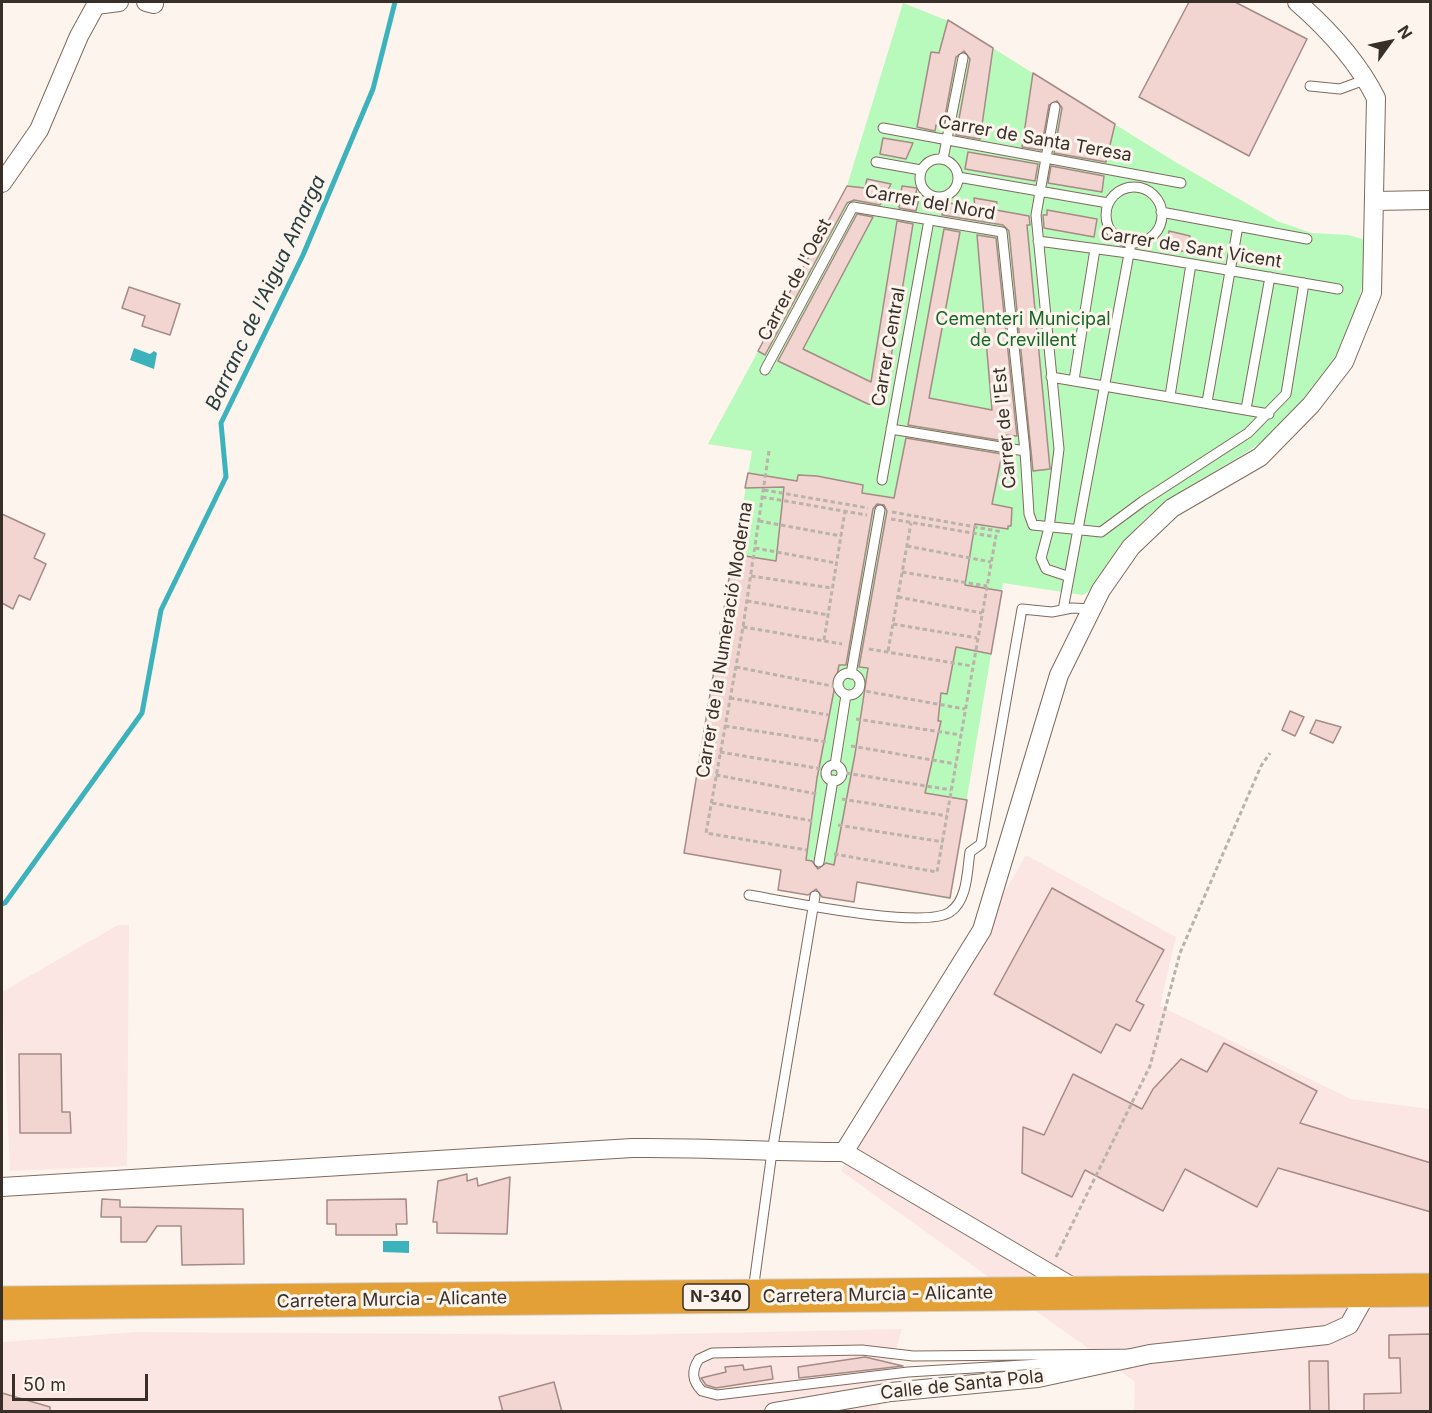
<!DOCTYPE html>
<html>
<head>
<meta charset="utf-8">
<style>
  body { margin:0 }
  #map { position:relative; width:1432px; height:1413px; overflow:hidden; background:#fdf4ed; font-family:Inter,sans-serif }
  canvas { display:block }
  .frame { position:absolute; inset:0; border:3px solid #382f29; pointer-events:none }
  .north { position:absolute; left:1360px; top:12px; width:60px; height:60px; -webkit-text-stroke:4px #fdf4ed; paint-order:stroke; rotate:57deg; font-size:16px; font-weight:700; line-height:24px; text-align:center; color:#382f29 }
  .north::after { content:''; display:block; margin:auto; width:21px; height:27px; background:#382f29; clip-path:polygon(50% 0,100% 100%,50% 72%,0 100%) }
  .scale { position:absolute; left:12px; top:1374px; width:136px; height:27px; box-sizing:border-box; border:3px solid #382f29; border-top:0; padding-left:8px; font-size:18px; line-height:21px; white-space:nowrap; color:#382f29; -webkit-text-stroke:4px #fdf4ed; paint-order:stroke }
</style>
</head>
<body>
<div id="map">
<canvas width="1432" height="1413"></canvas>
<div class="frame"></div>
<div class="north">N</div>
<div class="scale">50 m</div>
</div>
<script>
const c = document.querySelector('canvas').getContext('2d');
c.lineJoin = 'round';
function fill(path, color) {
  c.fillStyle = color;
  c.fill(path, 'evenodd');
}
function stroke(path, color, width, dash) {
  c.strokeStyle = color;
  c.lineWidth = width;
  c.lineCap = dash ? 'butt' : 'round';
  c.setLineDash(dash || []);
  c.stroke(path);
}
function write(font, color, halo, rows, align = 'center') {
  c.font = font + ' Inter,sans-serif';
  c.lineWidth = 6;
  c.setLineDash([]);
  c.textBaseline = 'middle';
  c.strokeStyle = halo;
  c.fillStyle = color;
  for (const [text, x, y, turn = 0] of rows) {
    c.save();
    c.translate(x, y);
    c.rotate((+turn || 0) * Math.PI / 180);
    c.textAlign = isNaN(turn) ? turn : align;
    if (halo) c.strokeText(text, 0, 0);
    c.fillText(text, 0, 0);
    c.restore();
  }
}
const industrial = new Path2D(`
  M1026,855L1176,937L1160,1006L1351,1099L1430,1109V1411H1134L1135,1382L841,1171Z
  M118,925H129L127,1166L10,1171L2,992Z
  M902,1329L878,1412L2,1411L3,1342L136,1332L622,1335Z`);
const green = new Path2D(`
  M903,3L951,22L1177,163L1277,221L1312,233L1348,235L1367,240C1367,316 1326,394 1264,440C1229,466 1187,484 1153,512C1138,523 1112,558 1100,575C1094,583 1093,590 1083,595L1003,583L950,899L684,853L752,451L708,444L847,186Z`);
const water = new Path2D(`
  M134,348L150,354L154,351L157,353L154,369L130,360Z
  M383,1241H409V1253L383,1252Z`);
const stream = new Path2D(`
  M2,904L5,903L142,713L161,610L226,477L221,423L303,255L373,89L395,2`);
const building = new Path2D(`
  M1189,2H1235L1307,39L1249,156L1139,97Z
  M948,20L993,48L980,139L956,135L970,59L964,51L956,57L943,127L936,125L935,131L917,127L931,52L939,53Z
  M1033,73L1115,124L1106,162L1054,153L1062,108L1057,101L1049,105L1041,150L1022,147Z
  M883,138L913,143L906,159L880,154Z
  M968,152L1038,164L1035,181L965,169Z
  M1051,166L1104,176L1102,192L1048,183Z
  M867,179L891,184L880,205L854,200L847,203L765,355L758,351L847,186L865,188Z
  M902,186L917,188L915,197L919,198L916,211L899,208Z
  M974,198L997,202L996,210L1029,216L1030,225H1027L1050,469L1033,471L1009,231L1003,225L942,215L944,202L975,208Z
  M1047,210L1097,219L1094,237L1044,228L1043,215H1047Z
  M857,214L873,217L803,349L871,382L897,221L913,224L883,406L868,404L778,361Z
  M944,229L960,232L929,398L992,410L977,235L996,238L1017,436L1005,435L1004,441L908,425Z
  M1169,231L1190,236L1187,252L1166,248Z
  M129,287L180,304L170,335L142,326L145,316L122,308Z
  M906,438L1002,454L992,504L1012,508L1011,526H1008V529L975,524L965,585L1002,591L991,654L956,647L947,694L941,693L938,721H941L925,793L967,800L950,898L857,882L854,902L822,897L816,889L808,895L778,890L781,870L684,853L733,554L776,561L784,487L745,488L748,473L797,481L798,475L817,476L863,485L862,493L894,498ZM877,504L884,505L887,511L859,667L868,668L855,754L834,865L826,863L818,869L812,861L806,860L817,778L839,665H846L873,509Z
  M2,514L45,534L34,558L46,564L30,600L19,595L13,609L2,603Z
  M1290,711L1304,717L1295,736L1282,730Z
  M1316,720L1341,727L1333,743L1310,733Z
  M1052,888L1164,950L1136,1001L1144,1005L1130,1031L1116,1024L1101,1053L994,994Z
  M1224,1043L1317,1091L1300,1123L1431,1163V1212L1278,1168L1257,1207L1185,1169L1163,1211L1085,1170L1072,1197L1022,1173L1023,1127L1044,1135L1073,1074L1142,1109L1153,1089L1181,1059L1207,1072Z
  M19,1054H61L62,1112H70L71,1133H20Z
  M467,1174V1181L477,1178L478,1186L510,1177L507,1234L437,1233V1222H433L438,1181Z
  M102,1199L120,1200V1207L243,1209L244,1264L182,1265L181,1226H157L146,1242H121V1217H101Z
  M406,1199L407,1224H396L397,1235H336V1224H327V1200Z
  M1431,1334V1412H1364V1394L1401,1393L1400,1358H1389V1335Z
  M865,1357L903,1366L799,1378L798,1367Z
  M1309,1361H1328L1329,1412H1310Z
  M743,1365L744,1370L771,1366L773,1379L716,1388L706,1385L701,1378L726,1372L725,1367Z
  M554,1382L562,1412H503L499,1397Z
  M2,1393L50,1407V1412H2Z`);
const path = new Path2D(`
  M769,451L743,627L706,833L807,850
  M764,490L868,508
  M762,497L867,515
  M892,512L1003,532
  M891,519L996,537
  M759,521L841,536
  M907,546L991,562
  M755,548L836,563
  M902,572L987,586
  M751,576L832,588
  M898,597L982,613
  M747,601L828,615
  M893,624L977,638
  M743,627L842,644
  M824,640L845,511
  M869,649L972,666
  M888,651L911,523
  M736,667L837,687
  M859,690L965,709
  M730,698L829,715
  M856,719L961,735
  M725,726L827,742
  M851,746L956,764
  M720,752L822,769
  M846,773L951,790
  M716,775L817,794
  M842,799L947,816
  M712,803L813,821
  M838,825L943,842
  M834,854L937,872L997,530
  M1056,1257L1150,1066L1180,953L1261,766L1270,753`);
const lane = new Path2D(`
  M1310,86L1340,89L1367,79
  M1055,107L1036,215L1059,449L1049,528L1041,558L1046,569L1067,576
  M883,128L1181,183
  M920 178a19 19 0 1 1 38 0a19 19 0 1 1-38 0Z
  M943,159L963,58
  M876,162L921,170
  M958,177L1108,203
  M1106 215a28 28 0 1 1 56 0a28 28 0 1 1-56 0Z
  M1161,212L1307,239
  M1038,241L1128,253L1338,289
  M765,370L853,207L1002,232L1025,451L1029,514L1033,525L1101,532L1143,501L1248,433L1286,394L1304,283
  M1051,377L1269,414
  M1074,380L1095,249
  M1170,396L1191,264
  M1207,402L1238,226
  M1246,409L1270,277
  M891,429L1025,451
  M882,480L929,220
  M1063,610L1131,243
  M838 684a11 11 0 1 1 22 0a11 11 0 1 1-22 0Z
  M851,674L880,510
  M835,765L846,695
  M826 773a8 8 0 1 1 16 0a8 8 0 1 1-16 0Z
  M819,862L833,780
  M749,895C785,901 924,930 950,912C968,900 967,870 970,852L981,844L1022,609L1052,612L1072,608L1092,609
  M753,1291L772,1152L815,896
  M862,1350L913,1356L1150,1354L1056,1363L908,1372L717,1395L702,1391C692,1381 691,1371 699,1359L712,1353Z`);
const street = new Path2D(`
  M146,2L154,4
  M2,183L39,130L79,36L96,5L119,2
  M1374,201L1430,200
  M2,1187L632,1148C703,1147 773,1152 844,1152
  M1076,1289L844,1152L982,930L1059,675L1101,590L1131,547L1172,508L1260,457L1311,405L1344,362L1372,293L1376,98C1357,60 1329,30 1297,2
  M774,1412L891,1392L1038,1378L1150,1354L1327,1335L1349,1325L1368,1291`);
const highway = new Path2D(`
  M2,1303L1430,1290`);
const shields = [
  [716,1297,66]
];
const shieldNames = [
  ["N-340",716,1297]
];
const streetNames = [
  ["Carrer de Santa Teresa",1035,139,10],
  ["Carrer del Nord",930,203,10],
  ["Carrer de Sant Vicent",1191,248,9],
  ["Carrer de l'Oest",795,280,-62],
  ["Carrer Central",889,347,-80],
  ["Carrer de l'Est",1005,428,-95],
  ["Carrer de la Numeració Moderna",725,640,-81],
  ["Carretera Murcia - Alicante",878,1295,-1],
  ["Carretera Murcia - Alicante",392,1300,-1],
  ["Calle de Santa Pola",962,1385,-6]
];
const parkNames = [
  ["Cementeri Municipal",1023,320],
  ["de Crevillent",1023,341]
];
const waterNames = [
  ["Barranc de l'Aigua Amarga",266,293,-65]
];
fill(industrial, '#fce6e3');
fill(green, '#b8f9bc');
fill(water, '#3cb3bc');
stroke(stream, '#3cb3bc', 5);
fill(building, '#f2d5d0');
stroke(building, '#a58a85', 1.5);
stroke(lane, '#7f6b5e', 11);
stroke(street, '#7f6b5e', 20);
stroke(highway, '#d3d1d0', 35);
stroke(path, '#bbb2ab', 3, [4.5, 3]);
stroke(lane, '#fff', 9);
stroke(street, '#fff', 18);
stroke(highway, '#e3a036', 33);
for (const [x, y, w] of shields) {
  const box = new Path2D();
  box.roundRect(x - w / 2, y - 13, w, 26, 4.5);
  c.fillStyle = '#fdf4ed';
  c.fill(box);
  stroke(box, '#382f29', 1.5);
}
write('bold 16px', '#382f29', null, shieldNames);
write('18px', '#382f29', '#fdf4ed', streetNames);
write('18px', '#136826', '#fdf4ed', parkNames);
write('italic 20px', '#243e40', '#fdf4ed', waterNames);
</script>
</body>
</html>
